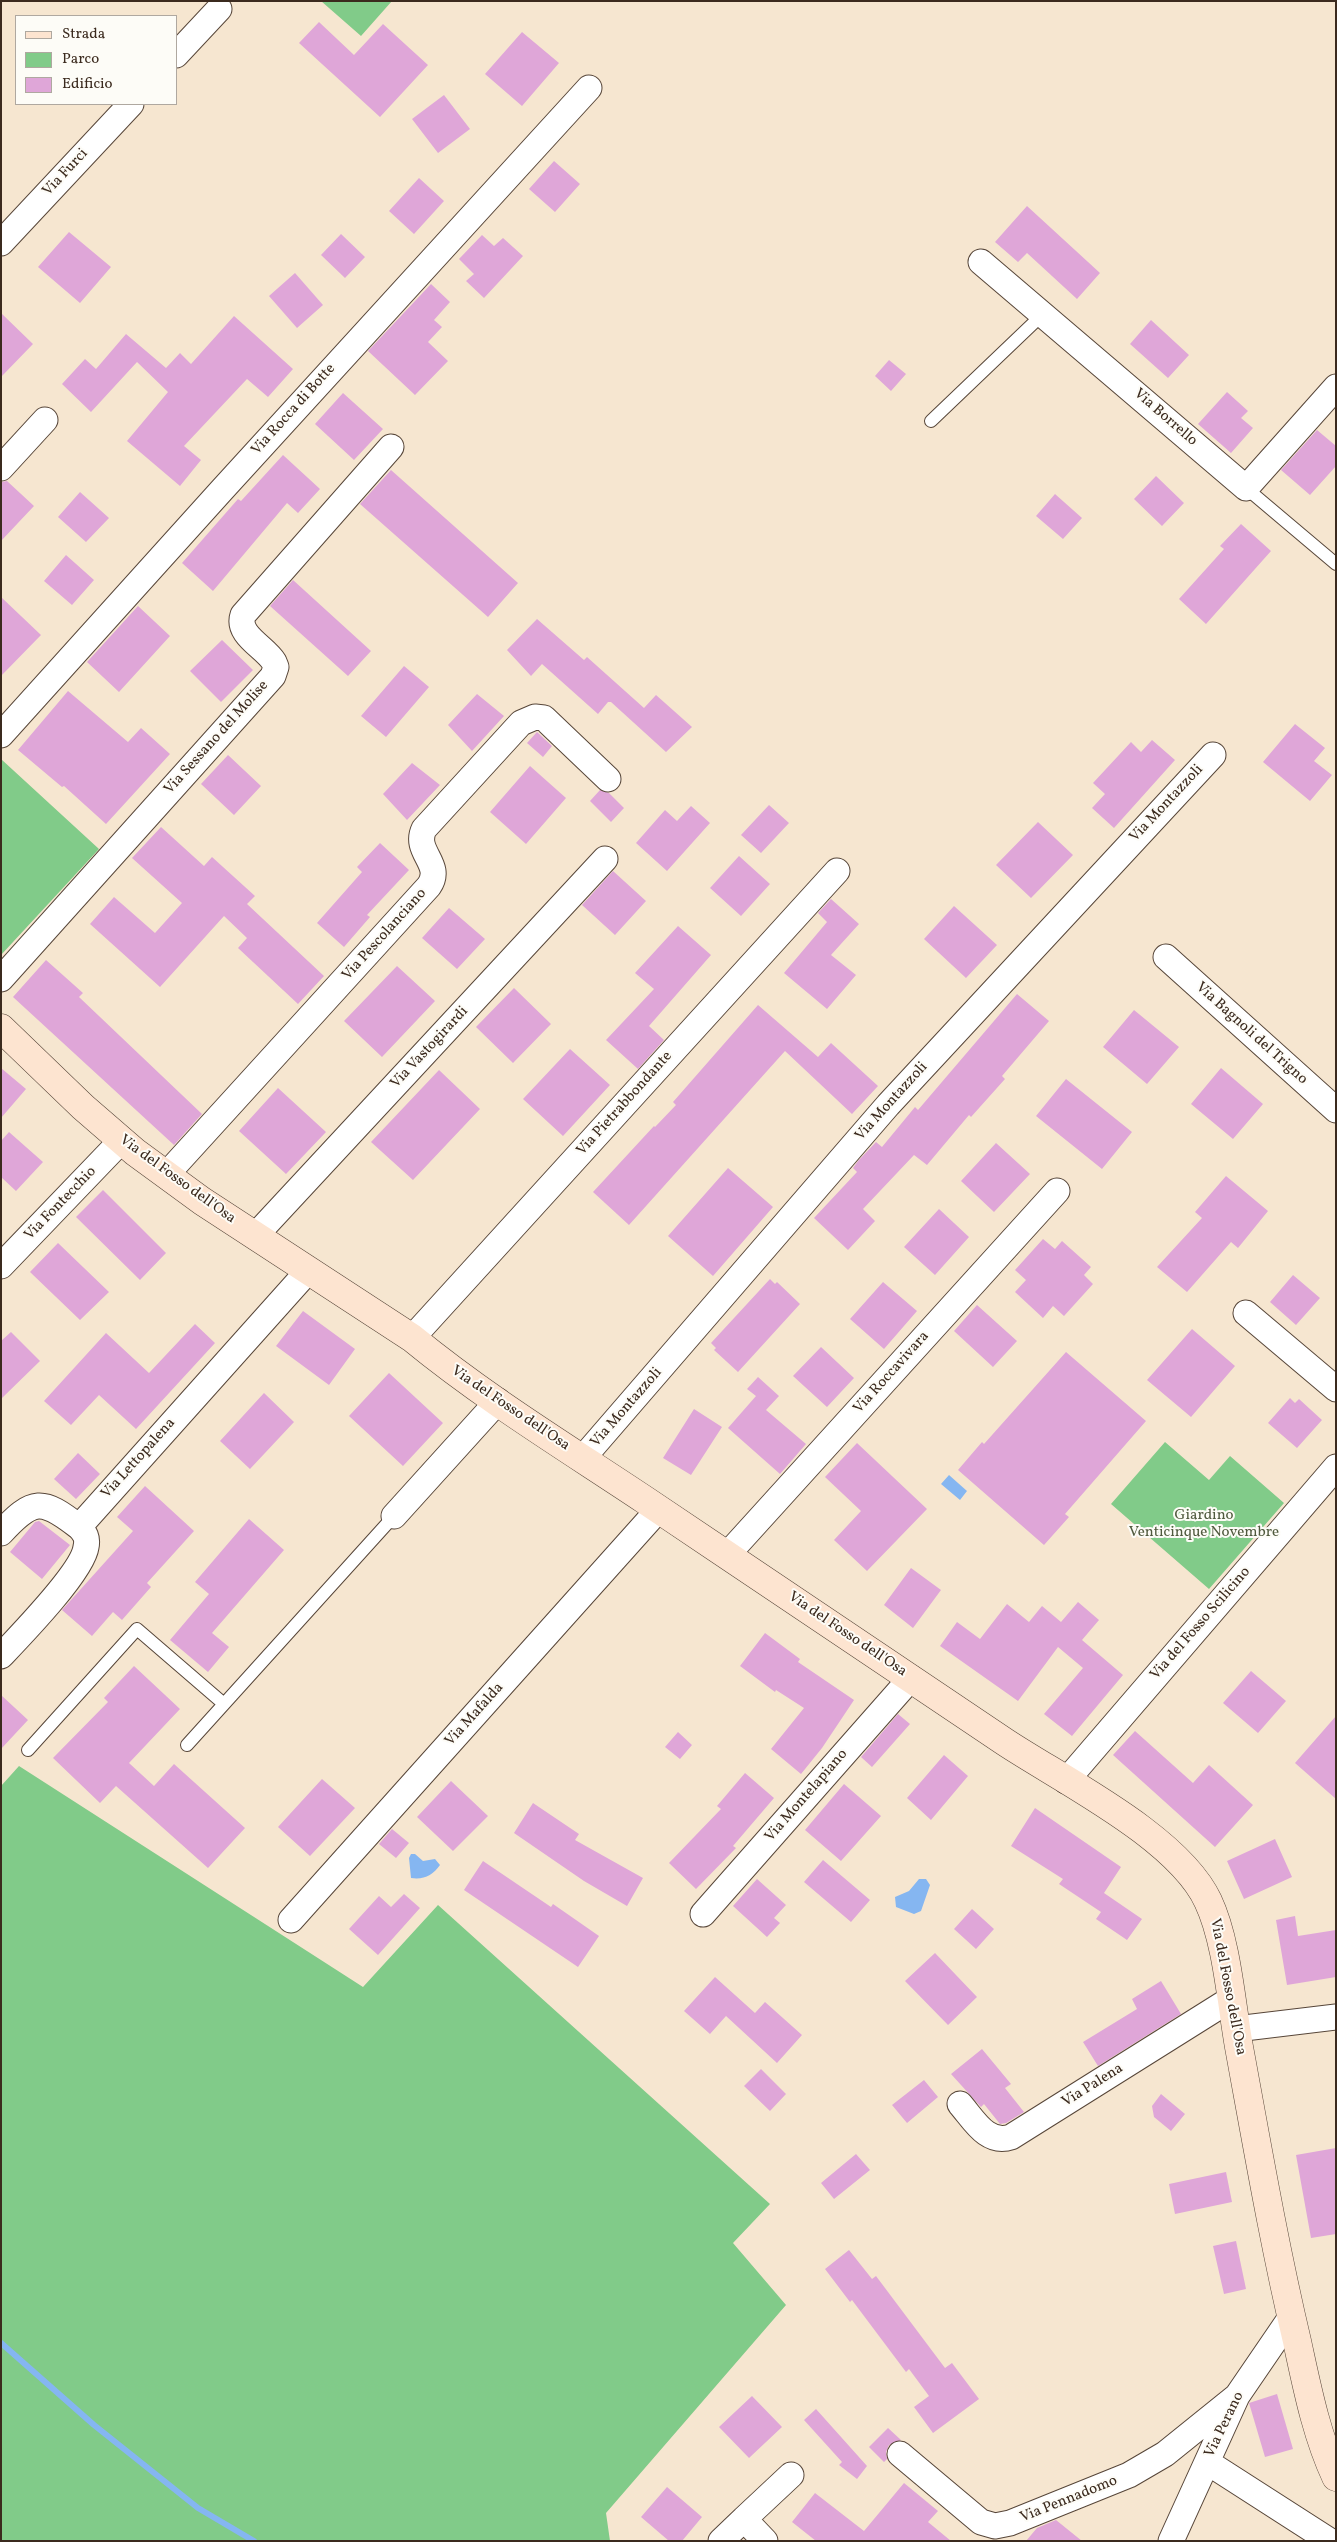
<!DOCTYPE html>
<html>
<head>
<meta charset="utf-8">
<style>
  body { margin:0 }
  #map { position:relative; width:1337px; height:2542px; overflow:hidden; background:#f6e6d0; font-family:Vollkorn,serif }
  canvas { display:block }
  .frame { position:absolute; inset:0; border:2px solid #3b2a1e; pointer-events:none }
  .legend { position:absolute; left:15px; top:15px; width:162px; height:90px; box-sizing:border-box; background:#fdfcf7; border:1px solid #afa8a0; margin:0; padding:6px 9px; list-style:none; font-size:15px; color:#3b2a1e }
  .legend li { display:flex; align-items:center; gap:10px; height:25px }
  .legend b { width:25px; border:1px solid #afa8a0 }
</style>
</head>
<body>
<div id="map">
<canvas width="1337" height="2542"></canvas>
<div class="frame"></div>
<ul class="legend">
<li><b style="height:6px;background:#fde4d0"></b>Strada</li>
<li><b style="height:14px;background:#81cb89"></b>Parco</li>
<li><b style="height:14px;background:#dfa6d8"></b>Edificio</li>
</ul>
</div>
<script>
const c = document.querySelector('canvas').getContext('2d');
c.lineJoin = 'round';
function fill(path, color) {
  c.fillStyle = color;
  c.fill(path, 'evenodd');
}
function stroke(path, color, width, dash) {
  c.strokeStyle = color;
  c.lineWidth = width;
  c.lineCap = dash ? 'butt' : 'round';
  c.setLineDash(dash || []);
  c.stroke(path);
}
function write(font, color, halo, rows, align = 'center') {
  c.font = font + ' Vollkorn,serif';
  c.lineWidth = 4;
  c.setLineDash([]);
  c.textBaseline = 'middle';
  c.strokeStyle = halo;
  c.fillStyle = color;
  for (const [text, x, y, turn = 0] of rows) {
    c.save();
    c.translate(x, y);
    c.rotate((+turn || 0) * Math.PI / 180);
    c.textAlign = isNaN(turn) ? turn : align;
    if (halo) c.strokeText(text, 0, 0);
    c.fillText(text, 0, 0);
    c.restore();
  }
}
const green = new Path2D(`
  M321,1H392L361,36Z
  M1,759L99,849L1,955Z
  M1165,1442L1209,1480L1230,1456L1284,1503L1209,1589L1111,1504Z
  M19,1766L363,1987L438,1905L770,2204L733,2243L786,2305L606,2513L610,2541H1V1786Z`);
const water = new Path2D(`
  M949,1475L967,1491L960,1500L941,1484Z
  M411,1854H415L423,1861L435,1859L440,1865C433,1875 424,1880 411,1878L409,1858Z
  M919,1879H926L930,1885L921,1911L914,1914L896,1907L895,1897L909,1891Z`);
const stream = new Path2D(`
  M1,2343L94,2425L198,2508L254,2541`);
const building = new Path2D(`
  M319,22L354,55L383,24L428,65L380,117L299,43Z
  M522,32L559,63L522,106L485,74Z
  M444,95L470,129L438,153L412,119Z
  M554,161L580,184L555,212L529,189Z
  M419,178L444,201L414,234L389,211Z
  M1027,206L1100,273L1077,299L1027,253L1018,262L995,242Z
  M69,232L111,267L80,303L38,267Z
  M341,234L365,257L345,278L321,255Z
  M482,235L494,246L503,238L523,256L484,298L466,281L474,274L459,259Z
  M295,273L323,305L297,328L269,296Z
  M431,284L450,302L434,320L442,327L428,342L448,361L415,395L368,351Z
  M1,313L33,344L1,377Z
  M234,316L293,369L268,397L247,379L184,446L201,460L180,486L127,441L168,392L137,362L91,412L62,384L85,359L96,369L126,334L166,368L180,353L191,364Z
  M1151,320L1189,355L1168,378L1130,344Z
  M889,360L906,374L891,391L875,376Z
  M1227,392L1248,411L1241,418L1253,428L1231,453L1198,424Z
  M343,393L383,429L354,460L315,424Z
  M1317,430L1336,446V466L1310,495L1281,470Z
  M283,455L320,489L298,513L287,503L213,591L182,563L238,499L241,501Z
  M391,470L518,583L488,617L360,504Z
  M1156,476L1184,503L1162,526L1134,499Z
  M7,481L34,506L1,541V482Z
  M80,492L109,518L86,542L58,517Z
  M1055,494L1082,518L1063,539L1036,516Z
  M1241,524L1271,551L1206,624L1179,599L1224,549L1220,546Z
  M66,555L94,580L72,605L44,581Z
  M293,580L371,651L348,676L270,606Z
  M1,597L41,635L1,676Z
  M138,606L170,636L119,692L87,662Z
  M537,619L584,660L587,657L644,708L656,695L692,727L666,752L611,702H608L598,714L542,664L531,676L507,650Z
  M222,640L253,670L221,702L190,671Z
  M404,666L429,687L386,737L361,716Z
  M68,691L128,742L141,728L170,754L106,824L64,786L62,787L18,750Z
  M477,694L504,716L472,751L448,725Z
  M1295,724L1325,748L1314,761L1332,775L1310,801L1263,762Z
  M537,732L552,746L543,757L527,743Z
  M1152,740L1175,760L1114,828L1092,808L1105,794L1093,783L1131,742L1141,752Z
  M228,755L261,786L234,815L201,784Z
  M412,763L440,785L407,820L383,794Z
  M530,766L566,798L526,844L490,812Z
  M600,790L609,793L624,808L611,822L590,801Z
  M769,805L789,823L761,853L741,835Z
  M691,806L710,823L667,871L636,843L665,810L677,821Z
  M1038,822L1073,855L1031,898L996,865Z
  M161,827L204,866L212,857L255,896L247,904L324,976L298,1004L238,948L247,938L224,916L160,987L90,924L114,897L155,933L182,903L132,858Z
  M380,843L409,870L367,915L370,917L344,947L317,923L362,872L357,867Z
  M739,856L770,884L741,916L710,888Z
  M613,871L646,901L615,935L582,905Z
  M831,899L859,924L831,955L856,975L827,1009L784,973L827,922L818,913Z
  M954,906L997,945L966,978L924,939Z
  M449,908L485,939L457,969L422,938Z
  M678,926L711,955L649,1026L664,1040L638,1069L606,1040L654,989L635,973Z
  M46,960L83,993L79,997L202,1114L174,1145L13,997Z
  M397,966L435,1001L382,1057L344,1021Z
  M514,988L551,1024L513,1063L476,1027Z
  M1017,994L1049,1021L1002,1076L1005,1079L971,1117L969,1115L927,1165L914,1155L863,1209L875,1221L848,1250L814,1218L857,1172L853,1168L858,1161L876,1142L882,1147L915,1107L918,1110Z
  M758,1005L818,1057L831,1043L878,1086L852,1114L785,1051L629,1225L593,1192L654,1126L655,1127L676,1105L673,1102Z
  M1134,1010L1179,1047L1147,1084L1103,1047Z
  M570,1049L610,1085L563,1136L523,1099Z
  M1,1068L26,1089L1,1118Z
  M1221,1068L1263,1104L1233,1139L1191,1104Z
  M439,1070L480,1109L413,1180L371,1142Z
  M1066,1079L1132,1132L1102,1169L1036,1116Z
  M278,1088L326,1132L286,1174L239,1131Z
  M9,1132L43,1162L16,1191L1,1177V1141Z
  M996,1143L1030,1174L994,1212L961,1181Z
  M728,1168L773,1207L713,1276L668,1236Z
  M1226,1176L1268,1211L1238,1248L1231,1242L1187,1292L1157,1267L1202,1218L1195,1212Z
  M103,1190L166,1253L140,1280L76,1217Z
  M939,1209L969,1237L935,1275L904,1247Z
  M1043,1239L1055,1249L1062,1241L1091,1267L1084,1275L1093,1284L1064,1316L1053,1306L1043,1318L1015,1292L1026,1280L1015,1270Z
  M58,1243L109,1292L80,1320L30,1272Z
  M1293,1275L1320,1298L1296,1325L1270,1302Z
  M770,1279L775,1284L777,1282L800,1304L738,1372L714,1350L716,1348L711,1343Z
  M883,1282L917,1311L884,1349L850,1319Z
  M977,1305L1017,1341L993,1367L954,1331Z
  M303,1311L355,1349L329,1385L276,1346Z
  M195,1324L215,1343L136,1429L99,1395L71,1425L44,1401L106,1333L149,1373Z
  M1192,1329L1235,1366L1191,1417L1147,1380Z
  M11,1332L40,1361L1,1399V1341Z
  M821,1347L854,1378L827,1407L793,1376Z
  M1066,1352L1146,1421L1065,1514L1069,1517L1044,1545L958,1470L982,1442L984,1444Z
  M389,1373L443,1423L403,1466L349,1416Z
  M758,1377L779,1396L766,1410L806,1444L780,1474L728,1428L756,1396L747,1389Z
  M264,1393L294,1422L250,1469L220,1441Z
  M1290,1398L1295,1403L1299,1399L1322,1420L1297,1448L1268,1423Z
  M694,1409L722,1427L691,1475L663,1458Z
  M857,1443L927,1509L867,1571L834,1540L861,1511L825,1477Z
  M78,1453L100,1474L76,1499L54,1479Z
  M145,1486L194,1531L147,1583L151,1587L122,1620L113,1612L92,1636L62,1610L133,1531L117,1517Z
  M249,1519L284,1550L212,1633L229,1647L208,1672L170,1640L209,1594L195,1582Z
  M39,1521L70,1545L42,1579L10,1552L35,1522Z
  M911,1568L941,1590L913,1628L884,1605Z
  M1078,1602L1099,1620L1082,1640L1123,1675L1072,1736L1044,1714L1083,1668L1058,1647L1018,1701L940,1646L957,1622L980,1639L1007,1604L1029,1622L1042,1606L1061,1622Z
  M765,1633L800,1659L798,1662L854,1700L822,1748L801,1774L771,1749L804,1708L776,1690L775,1692L740,1666Z
  M134,1666L180,1709L129,1763L154,1786L174,1764L245,1828L208,1868L116,1786L100,1803L53,1758L108,1702L104,1698Z
  M1251,1671L1286,1701L1258,1733L1223,1703Z
  M1,1695L28,1720L1,1749Z
  M898,1714L910,1724L872,1767L861,1757Z
  M1336,1716V1799L1295,1763Z
  M1135,1731L1193,1783L1209,1765L1253,1805L1215,1847L1113,1755Z
  M678,1732L692,1745L680,1759L665,1747Z
  M944,1755L968,1776L931,1820L907,1798Z
  M745,1773L774,1798L733,1846L736,1848L696,1889L669,1863L721,1809L717,1806Z
  M322,1779L355,1808L310,1856L278,1827Z
  M451,1781L488,1816L453,1851L417,1817Z
  M844,1784L881,1816L841,1861L805,1830Z
  M533,1803L579,1834L575,1840L643,1878L627,1906L584,1881L514,1833Z
  M1035,1808L1121,1867L1104,1893L1142,1919L1127,1940L1096,1919L1101,1912L1059,1884L1063,1879L1011,1846Z
  M392,1829L409,1843L396,1858L379,1844Z
  M1275,1839L1292,1877L1244,1899L1227,1861Z
  M823,1860L870,1900L851,1922L804,1882Z
  M483,1861L551,1907L553,1904L599,1936L578,1967L464,1890Z
  M757,1879L786,1905L774,1918L780,1923L767,1937L733,1906Z
  M404,1894L420,1908L378,1955L349,1929L379,1896L391,1907Z
  M972,1909L994,1929L976,1949L954,1929Z
  M1295,1916L1298,1936L1336,1930V1977L1287,1985L1276,1920Z
  M935,1953L977,1997L948,2025L905,1981Z
  M715,1977L755,2013L765,2002L802,2035L777,2063L726,2016L710,2034L684,2011Z
  M1161,1981L1181,2014L1098,2066L1083,2042L1137,2009L1132,1999Z
  M982,2049L1011,2084L1005,2088L1024,2112L1006,2123L1000,2124L984,2104L981,2107L951,2074Z
  M761,2069L786,2094L770,2111L744,2086Z
  M924,2080L938,2097L907,2123L892,2105Z
  M1161,2094L1185,2114L1171,2131L1154,2117L1152,2106Z
  M1336,2148V2234L1311,2238L1296,2155Z
  M856,2154L870,2170L834,2199L821,2183Z
  M1226,2172L1232,2202L1175,2214L1169,2184Z
  M1236,2241L1246,2289L1224,2294L1213,2246Z
  M849,2250L872,2279L876,2276L945,2368L952,2363L979,2399L933,2433L914,2407L929,2396L909,2369L906,2372L852,2300L850,2302L825,2269Z
  M1277,2394L1293,2449L1265,2457L1249,2403Z
  M752,2396L782,2427L749,2458L719,2427Z
  M816,2409L867,2466L857,2479L839,2465L842,2462L804,2420Z
  M888,2428L901,2440L889,2445L886,2452L887,2459L884,2462L869,2447Z
  M904,2483L938,2511L928,2522L951,2541H816L792,2522L815,2493L864,2531Z
  M667,2487L702,2517L682,2541H669L641,2517Z
  M1056,2520L1082,2541H1026L1037,2528Z`);
const lane = new Path2D(`
  M931,421L1043,314
  M1246,488L1336,564
  M187,1745L394,1516
  M28,1750L137,1629L224,1704`);
const street = new Path2D(`
  M176,55L219,9
  M1,243L131,104
  M981,262L1246,488L1336,387
  M1,468L45,420
  M1,735L221,491L589,88
  M1166,957L1336,1110
  M1,979L273,676L276,667L274,662C265,647 236,635 243,615L391,447
  M166,1175L429,886C444,864 413,852 424,829L521,723L535,717L544,718L608,779
  M255,1236L605,859
  M1,1266L121,1141
  M1246,1313L1336,1389
  M412,1338L837,871
  M582,1459L888,1105L1213,755
  M394,1516L498,1401
  M1,1533C33,1498 42,1498 79,1527
  M727,1555L1057,1191
  M1,1656C20,1636 83,1571 86,1547C88,1538 85,1533 79,1527L308,1271
  M1066,1781L1336,1467
  M703,1914L911,1678
  M291,1920L659,1509
  M1236,2029L1336,2017
  M960,2104C974,2120 987,2145 1011,2137L1231,1999
  M900,2454L981,2522L995,2526L1010,2523L1129,2475L1165,2454L1237,2396
  M1207,2462L1330,2541
  M721,2541L744,2519
  M765,2541L744,2519L791,2475
  M1171,2541L1237,2396L1291,2317`);
const secondary = new Path2D(`
  M1,1028L83,1107L135,1152L202,1201L412,1338C485,1398 567,1448 645,1500C765,1581 886,1661 1005,1742C1064,1781 1178,1837 1208,1901C1227,1941 1231,2002 1239,2047C1257,2145 1274,2244 1297,2341C1307,2387 1316,2434 1336,2477`);
const streetNames = [
  ["Via Furci",66,173,-47],
  ["Via Rocca di Botte",294,410,-48],
  ["Via Borrello",1165,418,41],
  ["Via Sessano del Molise",217,738,-48],
  ["Via Montazzoli",1167,804,-47],
  ["Via Pescolanciano",385,935,-48],
  ["Via Bagnoli del Trigno",1251,1034,42],
  ["Via Vastogirardi",430,1048,-47],
  ["Via Montazzoli",892,1102,-48],
  ["Via Pietrabbondante",625,1104,-48],
  ["Via del Fosso dell'Osa",177,1180,36],
  ["Via Fontecchio",61,1204,-46],
  ["Via Roccavivara",892,1373,-48],
  ["Via Montazzoli",627,1408,-49],
  ["Via del Fosso dell'Osa",510,1409,34],
  ["Via Lettopalena",139,1459,-48],
  ["Via del Fosso Scilicino",1201,1624,-49],
  ["Via del Fosso dell'Osa",847,1635,34],
  ["Via Mafalda",475,1715,-48],
  ["Via Montelapiano",807,1796,-49],
  ["Via del Fosso dell'Osa",1227,1987,79],
  ["Via Palena",1093,2086,-32],
  ["Via Perano",1225,2425,-64],
  ["Via Pennadomo",1069,2500,-22]
];
const parkNames = [
  ["Giardino",1204,1516],
  ["Venticinque Novembre",1204,1533]
];
fill(green, '#81cb89');
fill(water, '#85b6f1');
stroke(stream, '#85b6f1', 6);
fill(building, '#dfa6d8');
stroke(lane, '#574639', 14);
stroke(street, '#574639', 27);
stroke(secondary, '#574639', 29);
stroke(lane, '#fff', 12);
stroke(street, '#fff', 25);
stroke(secondary, '#fde4d0', 28);
write('15px', '#3b2a1e', '#fdfcf7', streetNames);
write('15px', '#505a3e', '#fdfcf7', parkNames);
</script>
</body>
</html>
